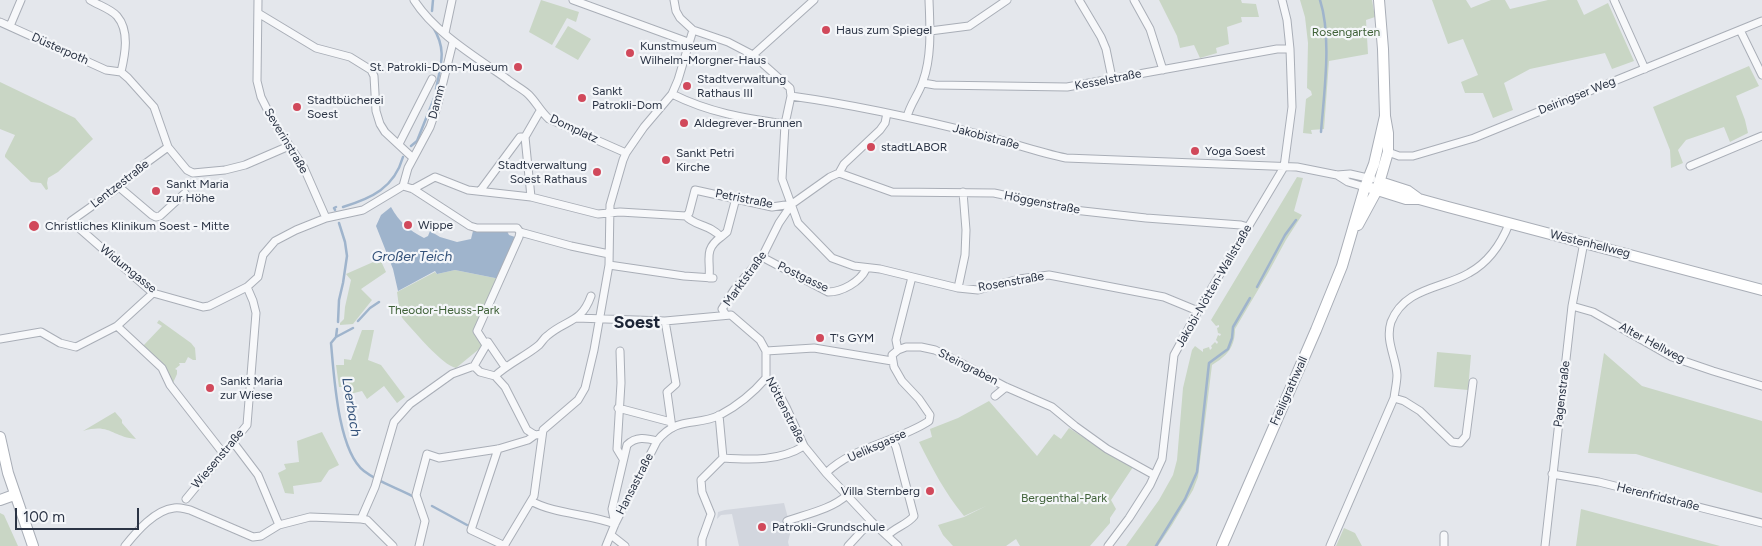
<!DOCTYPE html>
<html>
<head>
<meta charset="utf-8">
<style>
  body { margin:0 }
  #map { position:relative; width:1762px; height:546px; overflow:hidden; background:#e4e7ec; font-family:Figtree,sans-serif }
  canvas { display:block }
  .scale { position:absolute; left:15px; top:508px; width:124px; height:22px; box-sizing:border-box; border:2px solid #2b3445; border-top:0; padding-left:6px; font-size:15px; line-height:18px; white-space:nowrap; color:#2b3445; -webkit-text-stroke:4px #f4f6f9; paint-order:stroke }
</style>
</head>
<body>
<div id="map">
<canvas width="1762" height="546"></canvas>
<div class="scale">100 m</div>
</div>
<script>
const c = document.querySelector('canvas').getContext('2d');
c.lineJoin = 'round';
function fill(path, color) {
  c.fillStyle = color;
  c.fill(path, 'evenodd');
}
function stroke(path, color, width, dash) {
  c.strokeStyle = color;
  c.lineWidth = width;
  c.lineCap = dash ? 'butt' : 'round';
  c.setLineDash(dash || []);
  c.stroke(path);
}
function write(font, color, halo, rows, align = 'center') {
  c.font = font + ' Figtree,sans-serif';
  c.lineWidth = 4.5;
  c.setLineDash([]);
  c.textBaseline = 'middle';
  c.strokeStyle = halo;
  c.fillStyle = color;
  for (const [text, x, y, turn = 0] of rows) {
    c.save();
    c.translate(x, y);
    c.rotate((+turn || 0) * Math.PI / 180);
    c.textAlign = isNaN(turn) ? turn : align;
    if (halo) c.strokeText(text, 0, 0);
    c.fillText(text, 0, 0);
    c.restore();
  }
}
const built = new Path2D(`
  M784,503L788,518L790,534L788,542L789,546H739L732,514L721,515L717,519L718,512L725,510Z`);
const green = new Path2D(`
  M541,0L579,12L576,22L567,18L552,45L529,32Z
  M1159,0H1241L1242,3L1256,4L1259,17H1241L1242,22L1227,27L1229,44L1216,48L1217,53L1200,58L1194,45L1180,48L1177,36Z
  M1300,0H1372L1375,17L1366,20L1368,54L1329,61L1324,129L1311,130L1312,134L1303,133L1306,99L1312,95L1311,91L1307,88L1308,43L1305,17Z
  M1432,0H1466L1471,8L1491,0H1505L1510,9L1548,0H1577L1584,15L1608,3L1634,61L1612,69L1605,53L1530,69L1504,83L1513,110L1493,118L1483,93H1465L1461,82L1478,75L1463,39L1448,44Z
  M568,26L591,39L578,60L555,47Z
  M1749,66L1759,86L1736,96L1745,120L1748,133L1730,142L1724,127L1686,140L1678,150L1683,163L1671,168L1670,150L1653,107Z
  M0,82L75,118L93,139L58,172L48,178L47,183L48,189L46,190L41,183L31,182L5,157V155L15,135L0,129Z
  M1297,177L1303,178L1294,211L1302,215L1286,240L1268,273L1235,329C1235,347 1227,356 1212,365L1198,477L1193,490L1172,525L1158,546H1126L1159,500L1173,475L1177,460L1183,388L1192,350L1195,346L1203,352V349L1209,347L1210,350L1212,348L1211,346L1215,342L1217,344L1218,342L1216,340L1218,335L1220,336L1221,334L1218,333L1217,328L1219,327V325L1216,326L1211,320Z
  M380,259L386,272L361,289L372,300L353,324L340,325V323L344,319L345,307L351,280L346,274Z
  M455,270L500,279L473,333L484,345L456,368C442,365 414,331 403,319L400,314L397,292L435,272L437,274Z
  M159,320L191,343L195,348L196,360H193L188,357L185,363H179L180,365L175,369L177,370V374L173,383L143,346L162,326L157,323Z
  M362,330H374L368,360L381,365L405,397L397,403L384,386L367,399L362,391L346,395L344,387H339L336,365H344V359L351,360Z
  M1437,352L1471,355L1468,390L1434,387Z
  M1604,353L1642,386L1762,421V493L1636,454L1588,453Z
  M989,401L1037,456L1054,434L1061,439L1069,428L1115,458L1133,467L1111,500L1116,509L1110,518V523L1090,546H1020L1016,539L1006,546H953L943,535L938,525L964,517L986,506L964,516C945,493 932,468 919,442L932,437L930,429L958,418Z
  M115,412L122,420V423L136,439C112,437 110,423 83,431Z
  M322,432L339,465L329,470L321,482L293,486L294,494L285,493L278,473L286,469L284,464L299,462L297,441Z
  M1581,509L1720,546H1576Z
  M0,513L4,515L18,546H0Z
  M1344,528L1355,533L1362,546H1336Z`);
const water = new Path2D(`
  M391,207C399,222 409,230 424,238L428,236L430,231L440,237L457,242L471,239L473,231H507L509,235L515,237L500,279L455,270L437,274L435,271L398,291L393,269L376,226L381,215Z`);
const stream = new Path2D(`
  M1320,0C1332,37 1324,93 1321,132
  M432,11L433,0
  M433,27C447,50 441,64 436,89
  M411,146L417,141L435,96
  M343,207C372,198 394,188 403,157
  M335,210L334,208L336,207
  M1257,287L1285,235L1296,220
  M358,321L370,308L379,302
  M338,322L339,300L343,283L347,256L345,242L339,223
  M353,328L336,337L331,343C334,376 338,451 364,471C378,482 397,488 412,496
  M336,337L337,329
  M432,506L467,525
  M1156,546L1185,499L1197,472L1209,363L1228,349L1232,338L1233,327L1250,298`);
const street = new Path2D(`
  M90,0C98,5 111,9 117,16C130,31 125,55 121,72
  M258,0L257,81L261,97L272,119L304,168L326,218
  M414,0C435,33 476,57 507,79C514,85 523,89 529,95C536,102 541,112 549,119L626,153
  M573,0L688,42
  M674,0L676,11L680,18L693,30L728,42L753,55L790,88L791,96L785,124L782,179L798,223L832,258L854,266L880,269L958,288L978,290L1019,279L1049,275L1164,297L1198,311
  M1079,0L1101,37L1106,49L1112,78
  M1134,0L1150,29L1163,70
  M1614,0L1645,69
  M258,13L316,48L350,57L371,70L374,76L376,111L380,124L385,132L413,158
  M0,22L106,70L121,72L128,78L154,107L168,147L187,170L193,173L225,170L245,165L289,146
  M10,26L21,0
  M1740,30L1762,75
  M930,31L969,26L1007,0
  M445,33L452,0
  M753,55L814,0
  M923,83L935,85L1067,87L1277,49H1290
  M672,94C710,113 744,118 785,124
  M791,96C856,105 919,119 982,135C1010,142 1037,152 1066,158L1297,167L1337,175L1350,174L1372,179
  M907,117C910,104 919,94 923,81C932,56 930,27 929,0
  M399,144L432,79
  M168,147L142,166L119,187L71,221L153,293L203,307L209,306L247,287L258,277L263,255L275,241L296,230L326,218L363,210L403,186L408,168L430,127L437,107L453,42
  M1388,152L1399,156H1413L1474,138L1762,21
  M1690,166L1762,136
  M839,173L892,192L994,193L1074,210L1146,218L1241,225L1248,227
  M1337,175L1348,182L1365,187
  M403,186L413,189L470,226L477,228H517L520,232L571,246L609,254
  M119,187L152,215L156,217L160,216L185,193
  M413,189L435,177L468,190L531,197L598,214L620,212L686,216L689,213L695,190L772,207L792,204
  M480,191L520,137H525
  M531,197L525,137L540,111
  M686,216C694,226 710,224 721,237C703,250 711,259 709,278
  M721,237L727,232L736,198
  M762,257L828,292C842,292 860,282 866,269
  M609,265L684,276L713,278
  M958,288L965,255L966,230L963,192
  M1572,306L1593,312L1672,357L1713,371L1762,386
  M726,315L722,309L734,290L762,257L779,223L792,204L830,177L839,173L844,164L880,130L885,123L887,113
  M576,318L665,321L731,315L760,340L766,351V378L775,386L786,407L804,446L826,473L871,521L898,546
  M665,321L676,384L667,392L672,428
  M117,326L162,368L170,385L223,453
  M0,339L41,332L60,343L76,347L117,326L153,293
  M486,345L477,331L519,237L520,232
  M898,350L896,340L912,277
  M620,351L621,383L617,449L623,459
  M766,351L814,348L892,361
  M474,366L488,342L503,364L506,366
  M495,376L505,387L527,430L535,435
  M995,396L1006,387
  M1394,398L1404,401L1420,411L1452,442L1460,443L1466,436L1473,382
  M618,408L671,422
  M233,442L258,475L279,525
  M498,449L471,530L505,546
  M723,458C751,460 780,461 804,446
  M826,473C854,446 897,442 929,421L930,415L919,399L902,381L894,367L892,355L898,350L906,347H921L935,350L961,363L1006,387L1052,407L1075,426L1107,449L1154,475
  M1552,474L1599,482L1762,523
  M186,499L247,425L256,313L253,301L247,287
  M531,501C554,514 589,514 615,524
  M361,519L367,520L393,546
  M787,521C807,514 832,509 847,495
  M615,524L612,509L627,445C636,436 646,438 657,441
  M611,535L625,546
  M1444,535V546
  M887,536C895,527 907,525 914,516L896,447L892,439
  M125,546C137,531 155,510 174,508C180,507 184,509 190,510L253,537L261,536L279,525L310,517L361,519L375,487L394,422L410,404L452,374L474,366L480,372L495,376C509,363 526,356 539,345C542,342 544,338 547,336C566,319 581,324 591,296
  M419,546L425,521L416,495L427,454L439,458L498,449L528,440L535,435L542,434
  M504,546L534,496L543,430L578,400L585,388L594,350L609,265L610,205L623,160L626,153L644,127L672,94L678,80L693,30
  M606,546L615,524L657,441C678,415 696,427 720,415C737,406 754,392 766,378
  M702,546V539L711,514L702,492L701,480L723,458L719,415
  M848,546L871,521
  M1108,546L1129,518L1150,485L1162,459L1174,355L1198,311L1284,167L1292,107L1290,49L1287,20L1282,0
  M1330,546L1394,398C1395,390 1397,382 1397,375C1396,357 1385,341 1391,322C1405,287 1442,289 1469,273C1489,262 1501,244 1509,224
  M1545,546L1572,306L1584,242`);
const secondary = new Path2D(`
  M1380,182L1408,191L1419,199L1448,207L1762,290
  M1371,188L1406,199H1419
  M1358,225L1377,190L1388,152V133L1385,116L1383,49L1379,0
  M0,437L8,473L33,546
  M0,500L14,495
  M1222,546L1316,330L1342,266L1365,187L1374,164L1385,116`);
const markers = [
  [826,30,5,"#d1495b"],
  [630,53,5,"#d1495b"],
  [518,67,5,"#d1495b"],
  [687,86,5,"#d1495b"],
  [582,98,5,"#d1495b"],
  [297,107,5,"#d1495b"],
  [684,123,5,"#d1495b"],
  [871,147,5,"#d1495b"],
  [1195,151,5,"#d1495b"],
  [666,160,5,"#d1495b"],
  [597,172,5,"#d1495b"],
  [156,191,5,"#d1495b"],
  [408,225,5,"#d1495b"],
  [34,226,6,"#d1495b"],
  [820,338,5,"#d1495b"],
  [210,388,5,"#d1495b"],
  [930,491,5,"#d1495b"],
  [762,527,5,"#d1495b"]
];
const poiNames = [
  ["Haus zum Spiegel",836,30],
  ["Kunstmuseum",640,46],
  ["Wilhelm-Morgner-Haus",640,60],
  ["St. Patrokli-Dom-Museum",508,67,"right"],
  ["Stadtverwaltung",697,79],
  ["Rathaus III",697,93],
  ["Sankt",592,91],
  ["Patrokli-Dom",592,105],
  ["Stadtbücherei",307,100],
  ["Soest",307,114],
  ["Aldegrever-Brunnen",694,123],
  ["stadtLABOR",881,147],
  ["Yoga Soest",1205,151],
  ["Sankt Petri",676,153],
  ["Kirche",676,167],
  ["Stadtverwaltung",587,165,"right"],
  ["Soest Rathaus",587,179,"right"],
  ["Sankt Maria",166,184],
  ["zur Höhe",166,198],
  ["Wippe",418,225],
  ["Christliches Klinikum Soest - Mitte",45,226],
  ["T's GYM",830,338],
  ["Sankt Maria",220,381],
  ["zur Wiese",220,395],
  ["Villa Sternberg",920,491,"right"],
  ["Patrokli-Grundschule",772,527]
];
const parkNames = [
  ["Rosengarten",1346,32],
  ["Theodor-Heuss-Park",444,310],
  ["Bergenthal-Park",1064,498]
];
const streetNames = [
  ["Düsterpoth",60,49,24],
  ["Kesselstraße",1108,80,-11],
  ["Deiringser Weg",1577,96,-22],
  ["Damm",437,102,-75],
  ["Domplatz",574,129,25],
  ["Jakobistraße",986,137,15],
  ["Severinstraße",286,141,59],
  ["Lentzestraße",120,184,-38],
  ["Petristraße",744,199,11],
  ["Höggenstraße",1042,203,11],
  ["Westenhellweg",1590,244,14],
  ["Widumgasse",128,269,39],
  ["Postgasse",803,277,26],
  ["Marktstraße",745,279,-54],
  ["Rosenstraße",1011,282,-10],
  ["Jakobi-Nötten-Wallstraße",1214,286,-60],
  ["Alter Hellweg",1652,343,28],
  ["Steingraben",968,367,27],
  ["Freiligrathwall",1289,391,-66],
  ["Pagenstraße",1562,394,-83],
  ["Nöttenstraße",785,410,63],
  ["Ueliksgasse",877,446,-24],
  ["Wiesenstraße",218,459,-50],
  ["Hansastraße",635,484,-63],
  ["Herenfridstraße",1658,497,14]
];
const waterNames = [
  ["Großer Teich",412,257],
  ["Loerbach",351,407,81]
];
const districtNames = [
  ["Soest",637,323]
];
fill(built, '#d2d6de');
fill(green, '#c9d6c5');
fill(water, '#9fb4cc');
stroke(stream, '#9fb4cc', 2.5);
stroke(street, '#a9aeb7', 9);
stroke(secondary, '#a9aeb7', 12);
stroke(street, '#f7f8fa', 7);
stroke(secondary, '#fff', 10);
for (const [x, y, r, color] of markers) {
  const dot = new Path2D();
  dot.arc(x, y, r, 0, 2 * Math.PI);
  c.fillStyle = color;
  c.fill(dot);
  stroke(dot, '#f4f6f9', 2);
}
write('12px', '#2b3445', '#f4f6f9', poiNames, 'left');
write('12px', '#3f6138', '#f4f6f9', parkNames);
write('12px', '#2b3445', '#f4f6f9', streetNames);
write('italic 14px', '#34527a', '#f4f6f9', waterNames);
write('bold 18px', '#1d2536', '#f4f6f9', districtNames);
</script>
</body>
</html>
